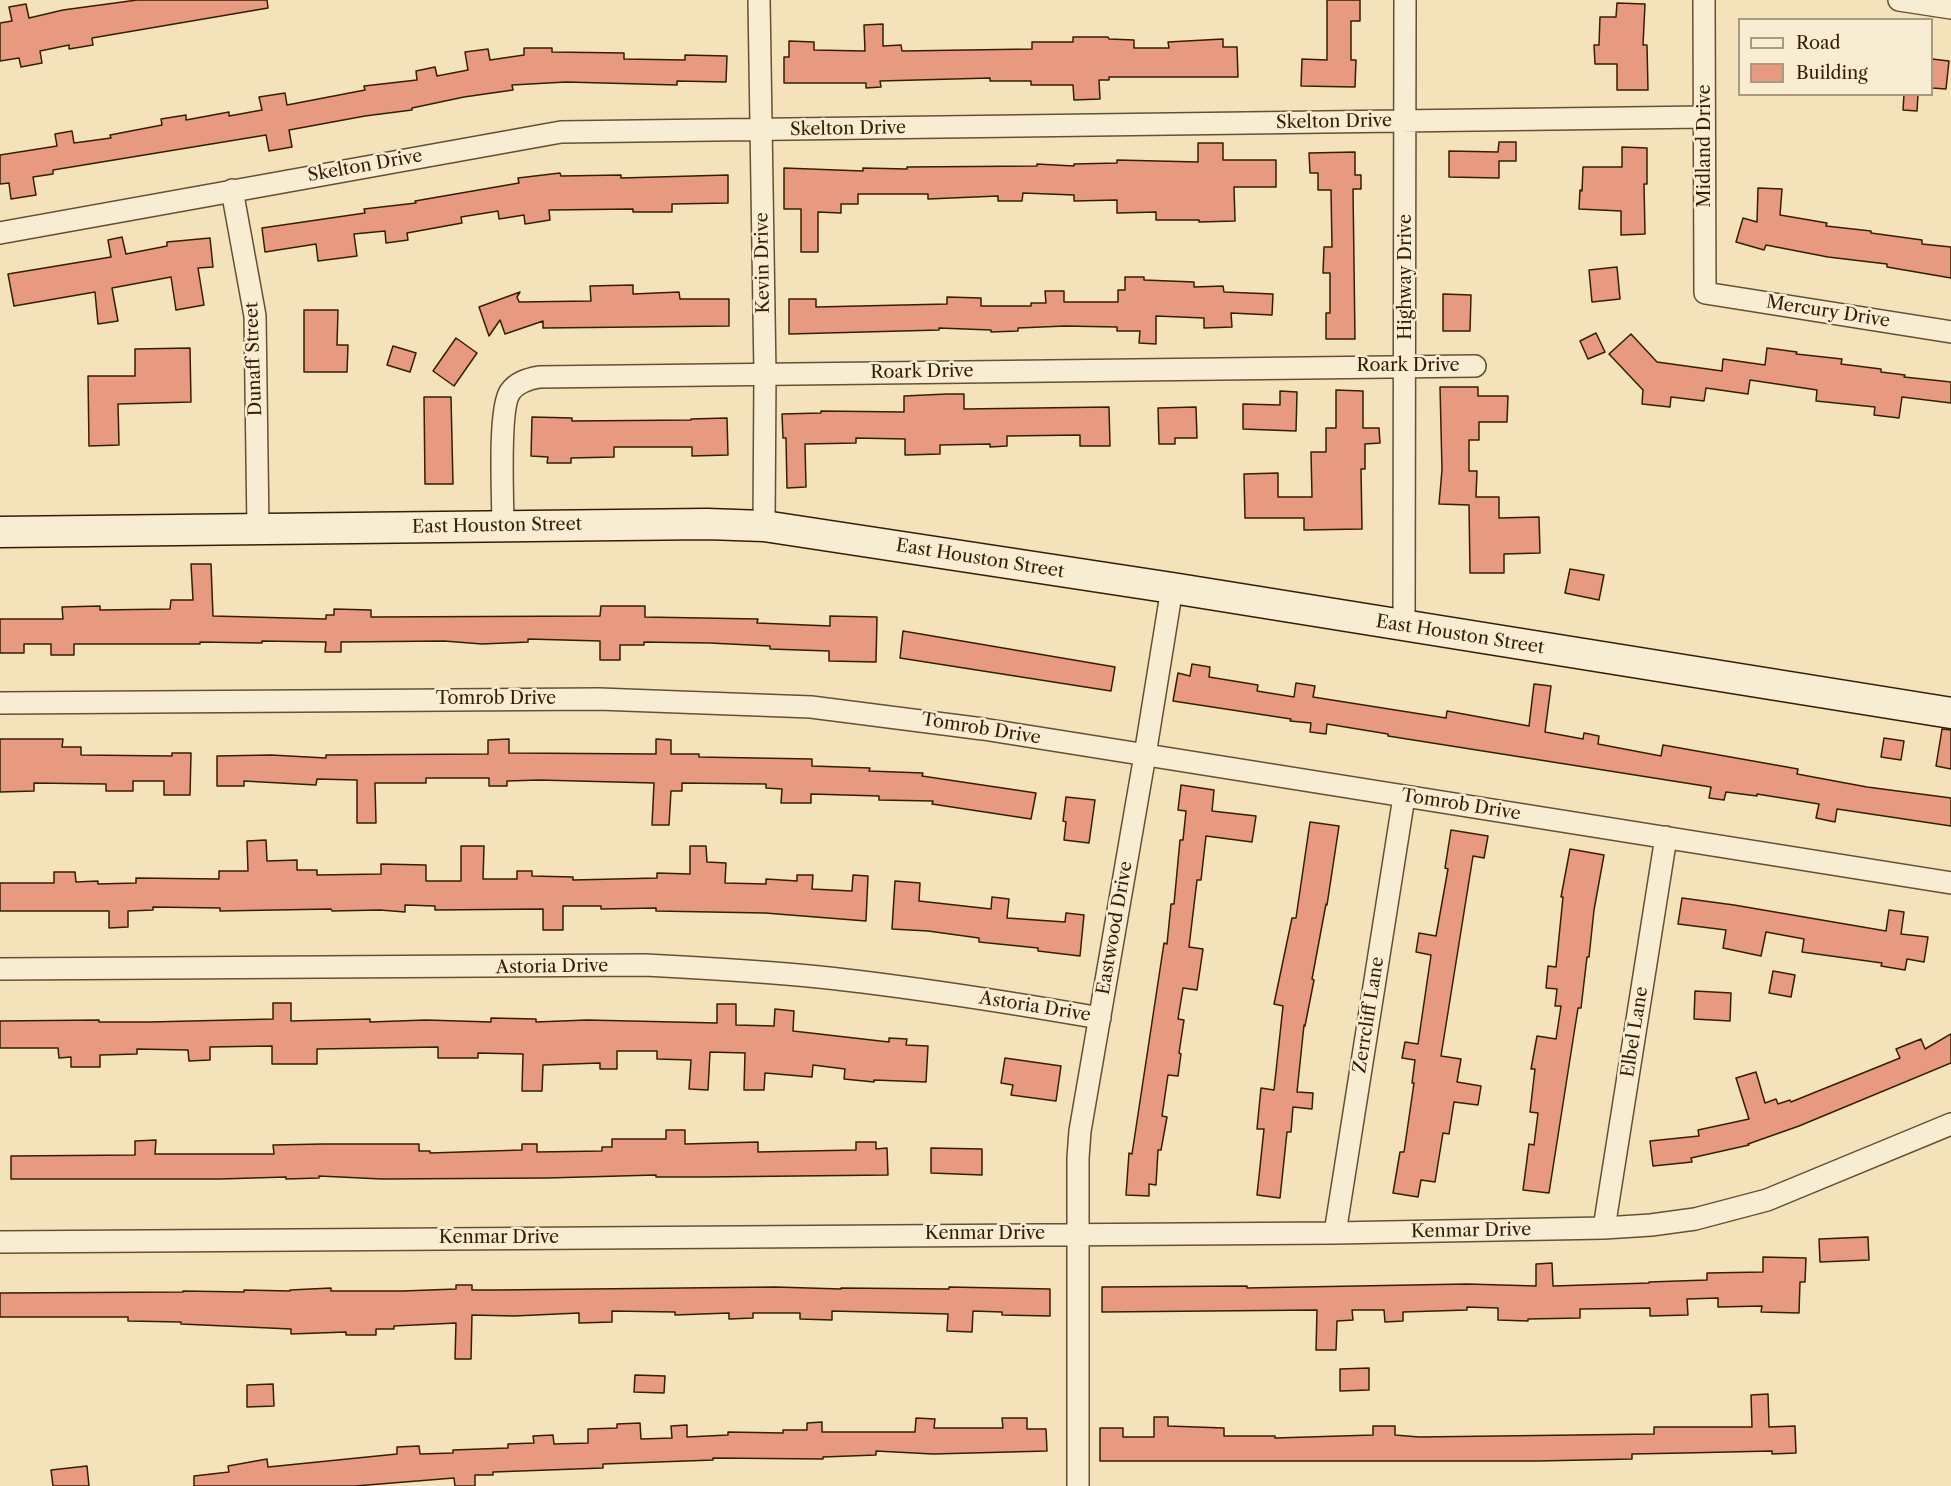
<!DOCTYPE html>
<html>
<head>
<meta charset="utf-8">
<style>
  body { margin:0 }
  #map { position:relative; width:1951px; height:1486px; overflow:hidden; background:#f4e2bb; font-family:"Libre Caslon Text",serif }
  canvas { display:block }
  .legend { position:absolute; left:1738px; top:18px; width:195px; height:78px; box-sizing:border-box; background:#f8ecd3; border:2px solid #aa9a80; margin:0; padding:8px 10px; list-style:none; font-size:18px; color:#351f04 }
  .legend li { display:flex; align-items:center; gap:12px; height:30px }
  .legend b { width:30px; border:2px solid #aa9a80 }
</style>
</head>
<body>
<div id="map">
<canvas width="1951" height="1486"></canvas>
<ul class="legend">
<li><b style="height:8px;background:#f8ecd3"></b>Road</li>
<li><b style="height:16px;background:#e89a80"></b>Building</li>
</ul>
</div>
<script>
const c = document.querySelector('canvas').getContext('2d');
c.lineJoin = 'round';
function fill(path, color) {
  c.fillStyle = color;
  c.fill(path, 'evenodd');
}
function stroke(path, color, width, dash) {
  c.strokeStyle = color;
  c.lineWidth = width;
  c.lineCap = dash ? 'butt' : 'round';
  c.setLineDash(dash || []);
  c.stroke(path);
}
function write(font, color, halo, rows, align = 'center') {
  c.font = font + ' "Libre Caslon Text",serif';
  c.lineWidth = 5;
  c.setLineDash([]);
  c.textBaseline = 'middle';
  c.strokeStyle = halo;
  c.fillStyle = color;
  for (const [text, x, y, turn = 0] of rows) {
    c.save();
    c.translate(x, y);
    c.rotate((+turn || 0) * Math.PI / 180);
    c.textAlign = isNaN(turn) ? turn : align;
    if (halo) c.strokeText(text, 0, 0);
    c.fillText(text, 0, 0);
    c.restore();
  }
}
const building = new Path2D(`
  M137,0H267L268,8L92,38L93,45L69,49V45L40,51L42,63L21,67L19,58L0,61V23L12,21L9,7L26,4L29,18L63,10Z
  M1327,0H1360V21H1351V60H1356L1355,87L1301,86L1302,59L1327,60Z
  M1617,3L1645,4L1643,45H1647L1648,90H1617V64H1595L1594,45H1599L1600,17H1616Z
  M883,24V46L901,45L902,51L1032,49V42H1073V37H1108L1109,39L1134,40V48H1169L1168,42L1223,39V47H1237L1238,77H1109V80H1099L1100,99L1074,100L1073,85H1031V81H990V78L880,81L881,87L866,88V83H784V57H789V41L814,42V50L865,51L864,25Z
  M524,48H552V52L624,53V59L685,60V55L727,56L726,82L677,81V85L566,82L512,85L513,90L464,97L412,108V110L365,116L289,130L292,147L269,151L266,135L53,170V174L33,177L36,195L11,199L9,183L0,184V155L57,146L55,134L72,131L74,143L111,138L110,135L162,125L161,119L186,115V120L229,112V116L262,110L259,97L285,93L287,105L365,90L364,86L417,80L416,71L435,67L437,76L468,70L465,52L488,49L490,60L524,55Z
  M1932,59L1949,61L1946,89L1932,88Z
  M1904,94H1918L1917,111L1903,110Z
  M1499,142H1516V161H1499V178L1449,177V151L1498,152Z
  M1198,143H1223V160H1276V187H1234L1235,221L1199,222V220H1156V212L1117,213V200L1074,201V195L1023,193L1022,201H998V196L928,199V194H858V204H841V213L818,212V252H801V209H784V168L863,171V168L907,169V167L1037,166V164L1074,166V164L1117,163V160L1198,162Z
  M1622,147L1647,148V184H1644L1645,234L1621,235V211L1579,209L1580,190L1582,191L1583,167H1622Z
  M1355,152V175H1361V189H1353L1355,339H1326V313H1330V273H1323L1324,247H1332L1331,190H1318V173H1310L1309,153Z
  M560,173L561,176L621,175V178L728,175V203L672,204V212H633V209L549,210L550,220L525,224L524,215L499,219L498,211L461,217L462,223L407,233L408,240L386,243L385,231L354,234L357,256L318,261L316,244L265,252L262,228L365,213L364,209L416,203L415,201L519,183L518,178Z
  M1758,188L1782,189L1780,215L1827,223L1826,226L1871,231V233L1922,240V244L1951,247V278L1887,267V264L1828,257L1766,245L1764,250L1736,242L1743,218L1757,222Z
  M122,237L126,254L167,246V242L210,238L213,267L198,268L204,305L176,310L171,277L112,288L118,321L98,324L95,292L14,306L8,274L111,257L108,240Z
  M1617,267L1620,299L1592,302L1589,270Z
  M1125,277H1144V280L1194,282V287L1223,286L1224,292L1273,294L1272,315L1231,313L1232,327L1204,328V318L1156,316V344L1139,343L1140,331H1117V327L1065,326L1018,328V331L991,332V330L939,328V330L789,334V299H816V307L947,304V297L981,298V306H1031V303H1046L1045,291H1064V302H1118V290H1125Z
  M633,285V294L679,292L680,299H729V326L543,328V321L505,334L500,320L489,336L479,307L520,292L517,297L519,302L591,301L590,286Z
  M1443,294L1471,295L1470,331H1443Z
  M304,310H338L337,345H348L347,372H304Z
  M1596,333L1605,352L1588,359L1580,341Z
  M1631,334L1657,362L1722,371L1723,359L1765,365L1767,348L1797,352L1796,354L1842,359L1841,364L1881,369V372L1905,375L1904,377L1951,382V403L1902,397L1899,418L1874,415L1875,407L1816,401L1817,390L1750,380L1748,394L1706,388L1704,401L1671,397L1670,407L1642,404L1643,390L1609,354Z
  M456,338L477,353L454,386L433,371Z
  M393,346L416,353L410,372L387,365Z
  M190,348L191,402L118,404L119,445L89,446L88,376H135V349Z
  M1440,387H1478V396H1508L1507,422H1479V440H1469V471H1477L1476,497H1499V518L1539,517L1540,553L1504,554V573H1470L1469,505L1439,504L1442,470Z
  M1336,390L1363,391V428H1379L1380,443L1365,444V469H1361L1362,529L1304,530V518H1245L1244,474L1278,473V497H1312L1311,452H1326V428H1336Z
  M1280,391L1297,392L1296,431L1243,429V404L1280,405Z
  M947,394H964V409L1109,407L1110,446H1080V435L1007,436V446L990,447V444L940,445V454L905,455V439L856,438V443L805,444L806,487L787,488L786,438H783L782,414L821,413V411L904,412V396Z
  M424,397H451L453,484H425Z
  M1196,407L1197,438H1175V444H1159L1158,408Z
  M532,417L572,418V421L691,420V419L727,418L728,455L692,456V447H614V457L571,458V463H547L548,457L531,456Z
  M191,564H211L213,616L326,619V615H334V609L371,610V617L600,616L601,606H645V617L758,619L757,623L830,626V616L877,617L876,662L829,661V651L770,649V646L710,643L644,642V645H620V660H600V641L528,639V642L482,644L444,641L341,642V652H325L326,642L262,641V643L200,642V644H74V655H51V644H24V653H0V619H63L62,607L100,606V610L170,609L171,600H193Z
  M1570,569L1604,575L1599,600L1565,593Z
  M903,631L1115,667L1111,691L900,658Z
  M1192,664L1210,667L1209,677L1258,685L1257,691L1294,697L1296,683L1315,686L1313,697L1446,718L1447,711L1529,726L1534,684L1551,686L1545,732L1583,739L1584,733L1599,736L1598,744L1661,756L1663,745L1798,769L1797,774L1867,787L1951,798V826L1837,809L1835,822L1816,818L1819,804L1757,794V796L1726,792L1724,800L1709,798L1711,787L1388,736V734L1327,724L1326,734L1310,732L1311,723L1290,721L1291,719L1173,701L1178,673L1190,676Z
  M1942,729L1951,730V769L1936,766Z
  M1884,738L1904,741L1901,760L1881,757Z
  M0,739H63L62,747H81V755L172,756V753H191L190,795H164V781H133V791H106V784L34,783V791L0,792Z
  M509,739V753L656,754V739L671,740V754H699V757L812,759V766L870,768L869,771L923,773L922,776L1036,793L1031,819L932,804L933,801L879,800V796L811,794V803H781L782,789L766,788V784L682,783V791H671L669,825H652L654,783L539,780L507,781V786H489V778H426V783H375L376,823H357V780L317,779L316,785L244,781V786H217V756L271,755L326,758V755L488,754V740Z
  M1181,785L1214,790L1212,811L1256,816L1252,842L1206,836L1201,880H1197L1189,947L1203,949L1197,990L1183,988L1178,1019L1184,1020L1179,1053L1181,1054L1178,1076L1168,1075L1162,1116L1167,1117L1161,1150H1158L1156,1185L1149,1184V1196L1126,1195L1129,1153L1132,1154L1164,943L1167,944L1171,904H1174L1180,840H1183L1186,811L1178,810Z
  M1066,797L1095,800L1089,843L1064,840L1066,822L1063,821Z
  M1310,822L1339,826L1327,905L1326,904L1312,979L1314,980L1305,1026L1304,1025L1297,1092L1313,1093L1312,1109L1293,1107L1291,1132H1287L1280,1198L1257,1195L1264,1129H1257L1261,1088L1274,1090L1283,1006L1274,1004L1292,918H1296Z
  M1451,830L1488,836L1484,858L1473,856L1441,1056L1461,1059L1457,1082L1481,1086L1478,1105L1454,1102L1449,1134L1443,1133L1435,1182L1421,1180L1418,1197L1393,1193L1400,1152H1404L1414,1083H1412L1415,1060L1402,1058L1405,1042L1418,1044L1431,955L1416,952L1419,933L1436,936L1448,869L1445,868Z
  M266,840L267,861L297,860V870H317V875L381,874V864L426,865V881H461V846H484L483,879H517V871H532V876L573,877V880L657,878V873L690,874V846H706L707,862L726,863L725,883L766,884V879L797,881V875H813L812,889L852,891L853,875L868,876L866,921L765,913L656,911V908L601,909V906H563V930H543V909L435,910V906L405,905V912L380,910L332,911L331,909L220,911V908L153,907V910L128,911V927L109,928V911H0V883H54V872H75L76,882L98,881V884L136,883V878L219,879V871H248L247,841Z
  M1570,849L1604,855L1594,910L1589,957H1587L1581,1008H1578L1549,1193L1523,1190L1529,1144L1534,1145L1538,1113L1530,1112L1535,1069H1531L1537,1036L1556,1039L1561,1006H1555L1557,989L1546,988L1548,966L1556,967L1563,897H1561Z
  M895,881L920,883L919,901L991,909L992,897L1009,899L1007,918L1065,922L1066,913L1084,915L1080,956L1038,951V948L979,942V938L928,931L892,929Z
  M1682,898L1734,905L1886,931L1889,910L1904,912L1901,934L1928,937L1924,962L1907,959L1905,970L1881,966L1882,963L1802,952L1804,939L1766,932L1761,956L1723,948L1726,930L1678,924Z
  M1773,971L1795,975L1791,997L1769,993Z
  M1695,991L1731,993L1730,1021L1694,1019Z
  M273,1003H291V1021L370,1019V1022L426,1020L491,1022V1018L536,1019V1022L587,1020L717,1023V1004H736V1025L774,1026L775,1009L794,1011L793,1031L889,1042V1038L907,1039L906,1045L928,1046L926,1082L874,1080V1082L844,1079L845,1069L813,1065L812,1077L765,1073L764,1090H744L745,1053L710,1052L708,1090L689,1089L691,1060L657,1059V1051H617V1069H600V1063L543,1065L542,1091H522L523,1054L478,1053V1058H438V1047L317,1049V1064H272V1046L210,1047V1060L189,1061L188,1050L137,1049V1054L100,1055V1067H71V1057L59,1058L58,1048H0V1021L99,1020V1022H150L273,1019Z
  M1951,1034V1063L1799,1126L1748,1144L1749,1145L1691,1158L1692,1162L1653,1166L1650,1141L1699,1136L1698,1130L1749,1119L1736,1078L1756,1072L1765,1103L1776,1099L1778,1104L1790,1100L1791,1102L1900,1058L1896,1049L1921,1039L1925,1049Z
  M1005,1058L1061,1066L1056,1101L1011,1095L1013,1085L1001,1083Z
  M666,1130H685V1144L758,1142V1152L856,1150V1142H876V1149L887,1148L888,1175L705,1177H656V1175L547,1178L382,1179L319,1176V1178L286,1179V1177L220,1179H11V1156L135,1155V1141L156,1140L155,1154H274L273,1145L323,1144H419V1151H430V1153L522,1150V1144H537V1152L602,1151V1147H612V1139H666Z
  M931,1148L982,1149V1175L931,1173Z
  M1868,1237L1869,1260L1820,1262L1819,1239Z
  M1763,1257L1806,1258L1805,1282H1800L1799,1313L1761,1312L1762,1306L1718,1307V1298L1687,1299L1688,1315L1650,1316V1308L1580,1309V1318L1528,1319V1321L1498,1320V1308L1467,1307V1310L1403,1312V1321L1385,1322L1384,1310H1352L1353,1320L1337,1321L1336,1350H1316L1317,1310L1102,1312V1287L1247,1286V1288L1467,1284L1536,1286V1264L1552,1263L1553,1286L1649,1283V1282L1707,1280V1273L1763,1272Z
  M456,1285H472V1290H497L776,1287L841,1289V1288L949,1289V1287L1050,1289V1316L1002,1315V1312L973,1311L972,1332L947,1331L948,1314L832,1311V1320L800,1319V1313H753V1318L729,1319V1313L675,1315V1312L612,1311V1322L579,1323V1313L514,1316L472,1315L471,1359H455L456,1323L394,1326V1329H376V1335H346V1332L291,1334V1329L181,1324V1322L128,1321V1317H0V1293L183,1292V1291L244,1292V1290L290,1291V1290L331,1288V1291H403L456,1289Z
  M1369,1368V1390L1340,1391V1369Z
  M635,1375L665,1376L664,1393L634,1392Z
  M273,1384L274,1406L247,1407V1385Z
  M1768,1394L1769,1427L1795,1426L1796,1453L1772,1454V1451L1684,1453L1632,1454V1459L1538,1461H1100V1428H1123V1437H1154V1417H1168V1426L1224,1428V1436H1275V1438L1373,1435V1426H1395V1435L1419,1437L1654,1434V1427H1752L1751,1395Z
  M916,1418L935,1419L934,1428H1003L1002,1418H1027V1429H1046L1047,1451L933,1454L876,1451V1455L823,1457V1459L713,1458V1460L603,1464V1468L493,1472V1475H475V1486H455L454,1478L355,1486H194V1476L229,1472L228,1466L267,1459L268,1467L397,1454V1447L419,1446L420,1454L453,1453V1450L508,1448V1444L534,1443L533,1436L553,1435L554,1444L588,1443V1429L617,1428V1424L640,1423L641,1439L672,1438L671,1426L687,1425V1437L728,1435V1432L783,1433V1430H807V1423L822,1422V1432H915Z
  M87,1466L89,1486H53L51,1470Z`);
const street = new Path2D(`
  M759,0L765,374L764,526
  M1704,0L1705,293L1951,332
  M1899,0L1951,8
  M232,190L255,316L258,529
  M0,233L561,132L1704,117
  M503,527C503,500 498,410 510,392C517,382 528,379 539,377L1475,366
  M1404,626L1405,0
  M0,703L599,699L811,707L983,729L1951,883
  M0,969L645,965C703,968 761,971 819,977C913,987 1007,1002 1100,1018
  M1604,1228L1666,837
  M1335,1233L1404,797
  M0,1242L1335,1233L1604,1228L1651,1225L1695,1219L1767,1200L1951,1124
  M1078,1486V1158L1080,1131L1145,755L1172,588`);
const secondary = new Path2D(`
  M0,532L707,524L764,526L1172,588L1951,713`);
const streetNames = [
  ["Skelton Drive",1334,122,-1],
  ["Skelton Drive",848,129,-1],
  ["Midland Drive",1705,146,-90],
  ["Skelton Drive",365,166,-10],
  ["Kevin Drive",763,263,-91],
  ["Highway Drive",1406,277,-90],
  ["Mercury Drive",1828,312,9],
  ["Dunaff Street",254,359,-92],
  ["Roark Drive",1408,366],
  ["Roark Drive",922,372,-1],
  ["East Houston Street",497,526,-1],
  ["East Houston Street",980,559,9],
  ["East Houston Street",1460,635,9],
  ["Tomrob Drive",496,699],
  ["Tomrob Drive",981,729,9],
  ["Tomrob Drive",1461,805,9],
  ["Eastwood Drive",1115,928,-80],
  ["Astoria Drive",552,967,-1],
  ["Astoria Drive",1035,1007,9],
  ["Zerrcliff Lane",1369,1015,-81],
  ["Elbel Lane",1635,1032,-81],
  ["Kenmar Drive",1471,1231,-1],
  ["Kenmar Drive",985,1234],
  ["Kenmar Drive",499,1238]
];
fill(building, '#e89a80');
stroke(building, '#351f04', 1.5);
stroke(street, '#655032', 24);
stroke(secondary, '#351f04', 33);
stroke(street, '#f8ecd3', 21);
stroke(secondary, '#f8ecd3', 30);
write('18px', '#351f04', '#f8ecd3', streetNames);
</script>
</body>
</html>
